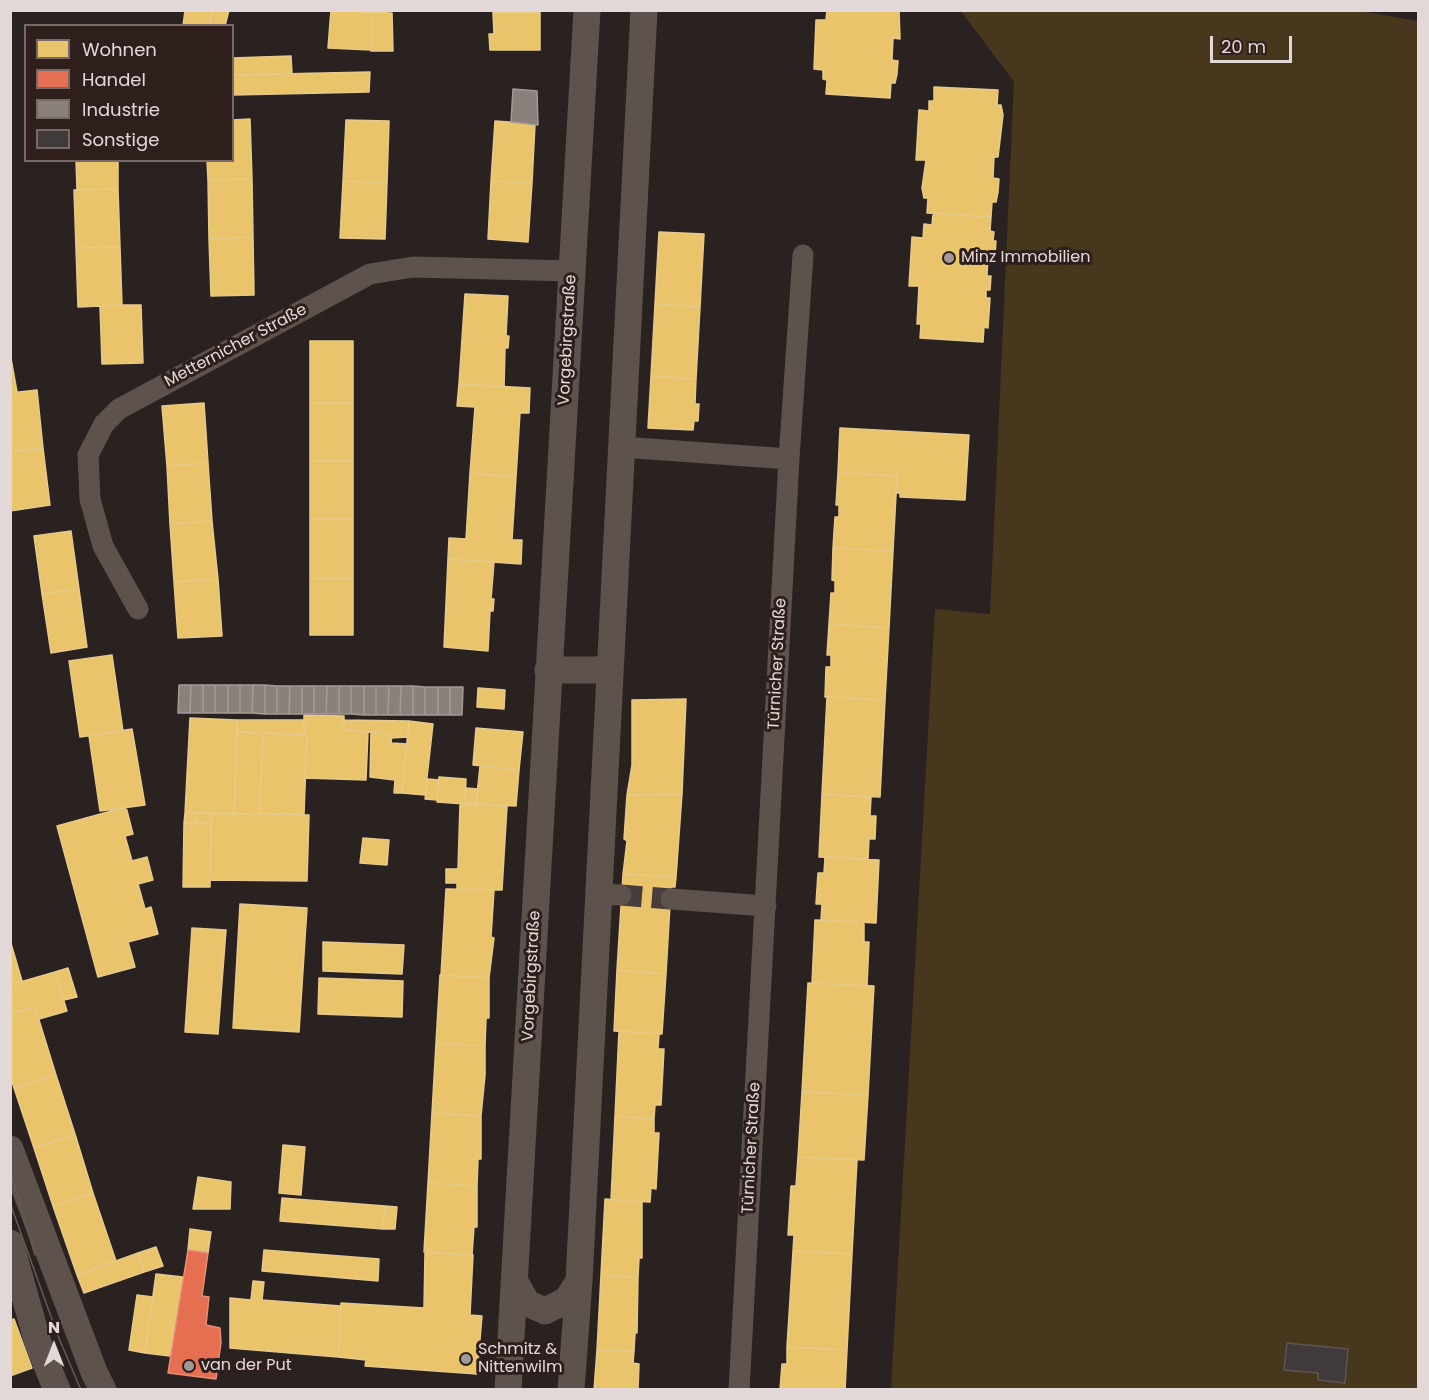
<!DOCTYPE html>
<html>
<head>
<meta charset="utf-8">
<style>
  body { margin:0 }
  #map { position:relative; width:1429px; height:1400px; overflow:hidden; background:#2a2221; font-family:Poppins,sans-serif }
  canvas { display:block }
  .frame { position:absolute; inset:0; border:12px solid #e2d8d7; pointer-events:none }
  .legend { position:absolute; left:24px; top:24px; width:210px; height:138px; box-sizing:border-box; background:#2e1f1d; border:2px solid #766967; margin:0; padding:8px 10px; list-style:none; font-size:18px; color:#e2d8d7 }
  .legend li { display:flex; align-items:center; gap:12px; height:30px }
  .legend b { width:30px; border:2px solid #766967 }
  .north { position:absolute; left:24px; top:1316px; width:60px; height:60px; -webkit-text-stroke:4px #2e1f1d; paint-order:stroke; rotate:0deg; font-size:16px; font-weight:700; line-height:24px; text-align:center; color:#e2d8d7 }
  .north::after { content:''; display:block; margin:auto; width:21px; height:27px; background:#e2d8d7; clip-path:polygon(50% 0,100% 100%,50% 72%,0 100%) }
  .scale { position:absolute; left:1210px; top:36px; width:82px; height:27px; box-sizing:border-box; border:3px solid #e2d8d7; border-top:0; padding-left:8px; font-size:18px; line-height:21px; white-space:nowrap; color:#e2d8d7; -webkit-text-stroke:4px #2e1f1d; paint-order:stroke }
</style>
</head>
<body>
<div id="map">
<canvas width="1429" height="1400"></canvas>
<div class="frame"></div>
<ul class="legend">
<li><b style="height:16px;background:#e9c46a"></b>Wohnen</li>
<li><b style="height:16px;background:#e76f51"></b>Handel</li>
<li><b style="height:16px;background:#8a817c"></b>Industrie</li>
<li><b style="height:16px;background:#413a3b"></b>Sonstige</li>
</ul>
<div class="north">N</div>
<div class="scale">20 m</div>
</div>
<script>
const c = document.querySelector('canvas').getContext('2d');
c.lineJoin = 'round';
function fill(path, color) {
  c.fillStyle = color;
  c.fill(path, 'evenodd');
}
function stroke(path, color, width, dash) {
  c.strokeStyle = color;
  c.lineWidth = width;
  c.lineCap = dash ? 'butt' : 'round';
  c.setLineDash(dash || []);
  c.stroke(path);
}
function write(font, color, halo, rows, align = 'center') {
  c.font = font + ' Poppins,sans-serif';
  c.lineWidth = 6;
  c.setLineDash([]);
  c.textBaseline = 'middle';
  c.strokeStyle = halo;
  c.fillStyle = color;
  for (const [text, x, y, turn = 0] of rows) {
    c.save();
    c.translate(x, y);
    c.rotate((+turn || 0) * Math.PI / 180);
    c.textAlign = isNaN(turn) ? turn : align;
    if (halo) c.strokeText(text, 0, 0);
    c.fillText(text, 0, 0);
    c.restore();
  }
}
const green = new Path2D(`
  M1355,10L1418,21V1389L891,1390L935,609L990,614L1014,82L961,11Z`);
const homes = new Path2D(`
  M185,10H213L209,26H183Z
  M213,10H229L225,26H209Z
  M331,10H361V13H372L371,50L328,48Z
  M361,10H387V13H361Z
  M493,10H540V13H493Z
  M827,10H899L900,39L893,38L892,60L898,61L897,74L895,83H891L890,98L826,94L827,80L823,79V70L814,69L816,20H826Z
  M372,13H392L393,51H371Z
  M493,13H540V50H490L489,34H494Z
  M291,56L292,74L232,75V58Z
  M370,72L369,92L232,95V75Z
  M934,87L998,90L997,105H1001L1003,115L998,157H994L993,178L999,179L998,192L996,202H992L991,217L927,213L928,198H924L922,188L926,160H916L919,110L929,111V101H934Z
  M250,119L252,179L208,180L207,160H232V120Z
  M346,120L389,121L387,183L343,181Z
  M495,121L535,124L532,183L491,181Z
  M76,160H118V189L77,190Z
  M252,179L253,237L209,239L208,180Z
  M343,181L387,183L385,239L340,238Z
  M491,181L532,183L528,242L488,239Z
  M118,189L120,247L76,248L74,190Z
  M933,213L991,217L990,231L994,232L993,241H996L995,255L988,254L987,276H991L990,290H986V298H990L988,328L984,327L983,342L920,338L921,324H917L919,286H909L912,237L923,238L924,224L932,225Z
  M659,232L704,234L700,307L655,304Z
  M253,237L254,295L211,296L209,239Z
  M120,247L122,305L78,307L76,248Z
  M465,294L508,296L506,336H509L508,348H505L504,387L459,384Z
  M655,304L700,307L696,379L651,376Z
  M122,305H141L143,363L102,364L100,306Z
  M310,341H353V403H310Z
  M10,353L17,392L10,393Z
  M651,376L696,379L695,404H699L698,421H694L693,430L648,428Z
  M459,384L530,388L529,413H520L516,477L470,473L475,407L457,406Z
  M37,390L43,448L10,452V393Z
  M204,403L208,463L167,466L162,406Z
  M310,403H353V461H310Z
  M840,428L969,435L965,500L900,497V493H896L897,476L838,472Z
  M43,448L50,505L10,511V452Z
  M310,461H353V519H310Z
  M208,463L212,521L170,524L167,466Z
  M838,472L897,476L893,551L833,548L835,517H839V505H836Z
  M470,473L516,477L512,540H522L521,564L448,559L449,538L466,539Z
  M310,519H353V578H310Z
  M212,521L218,579L174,582L170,524Z
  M71,531L79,589L42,594L34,536Z
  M833,548L893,551L889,628L829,624L831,593H835V581L832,580Z
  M448,559L494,562L491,599H494L493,611H490L488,651L444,647Z
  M310,578H353V635H310Z
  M218,579L222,636L178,638L174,582Z
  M79,589L87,647L51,653L42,594Z
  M829,624L889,628L885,700L825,697L826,667H831V655H827Z
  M112,655L123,731L80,737L69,661Z
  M478,688L505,690L504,709L477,707Z
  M827,697L885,700L880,797L822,794Z
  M686,699L682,794L627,795L632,765V700Z
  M304,715L344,716V730L368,732L366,780L305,778L307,735H304Z
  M190,718L237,720L234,814L185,813Z
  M237,720H304V735L237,732Z
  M344,720L409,721L408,737L391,738L392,734L344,730Z
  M409,721L433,724L425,795L402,793Z
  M476,728L523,732L519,770L473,765Z
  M132,729L145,805L100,811L89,736Z
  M237,732L263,733L260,814H234Z
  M371,732L392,734L391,743L407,744L402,793H394L395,780L370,777Z
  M263,733L307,735L304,814H260Z
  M480,766L519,770L516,806L476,804Z
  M439,777L466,779L465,804L437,802Z
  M428,779L439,780L437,800L425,799Z
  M466,788L478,789L476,804H465Z
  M682,794L676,877L623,874L627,841L624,839L627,795Z
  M822,794L871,797L870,816H876L875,839H869L868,859L819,857Z
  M460,804L507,806L502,890L457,889V883H446V869H458Z
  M126,807L133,834L125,836L132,861L147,857L153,880L138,884L145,909L151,907L158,934L128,942L135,967L98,977L57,826Z
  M185,813H196V823H184Z
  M196,813H211V824L196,823Z
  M211,813L309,815L307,881L210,880Z
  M184,823L211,824L210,887H183Z
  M363,838L389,840L387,865L360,863Z
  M825,857L879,860L876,923L821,920L822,904H816L818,873H824Z
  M623,874L676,877L675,887H671L666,974L617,970Z
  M446,889L494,890L491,937L494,938L489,978L441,975Z
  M240,904L307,908L299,1032L233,1028Z
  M815,920L864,922V942H869L867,986L812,983Z
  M192,928L226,930L218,1034L185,1032Z
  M10,940L22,981L10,985Z
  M323,942L404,945L402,974L323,971Z
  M68,968L77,997L64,1000L55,972Z
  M617,970L666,974L662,1034L614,1031Z
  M55,972L67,1011L39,1019L35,1007L10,1014V985Z
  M440,975L489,978V1018H486L485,1046L436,1043Z
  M319,978L403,981L402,1017L318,1014Z
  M808,983L874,986L868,1095L802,1092Z
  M35,1007L56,1075L14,1088L10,1075V1014Z
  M619,1031L659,1034L658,1049H664L661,1105H655L654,1119L615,1116Z
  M436,1043L485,1046V1075L481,1116L432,1113Z
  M56,1075L75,1134L34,1148L14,1088Z
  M802,1092L868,1095L864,1160L798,1157Z
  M432,1113L481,1116V1159H478L477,1186L428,1183Z
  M615,1116L654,1119V1133H659L656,1189L651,1188L650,1202L611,1200Z
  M75,1134L93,1193L53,1206L34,1148Z
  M283,1145L305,1147L301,1195L279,1193Z
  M798,1157L857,1160L852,1254L793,1251L794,1235H788L791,1186H796Z
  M198,1177L231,1182L230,1209H193Z
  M428,1183L477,1186V1227H474L472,1255L424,1252Z
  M93,1193L116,1261L77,1275L53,1206Z
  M282,1198L385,1206L383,1229L280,1221Z
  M605,1199L642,1202V1258H639L638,1278L601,1275Z
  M385,1206L397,1207L395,1229H383Z
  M190,1229L211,1232L208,1253L188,1250Z
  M156,1247L163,1266L144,1272L138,1253Z
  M264,1250L379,1259L378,1281L262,1271Z
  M793,1251L852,1254L847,1350L787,1347Z
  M425,1252L473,1255L470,1315L482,1316L477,1374L365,1366L366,1360L338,1357L341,1303L424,1308Z
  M138,1253L144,1272L84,1293L77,1275Z
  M156,1274L183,1277L170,1356L145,1353Z
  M601,1275L638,1278L637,1333H635L634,1351L597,1350Z
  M253,1281L264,1282L262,1300L341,1306L338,1357L230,1348V1298L251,1300Z
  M137,1295L153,1297L145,1353L129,1350Z
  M14,1319L32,1368L10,1376V1320Z
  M787,1347L847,1350L845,1390H780L782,1364H787Z
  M597,1350L634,1351L633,1363L639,1364L638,1390H594Z`);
const shops = new Path2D(`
  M188,1250L208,1253L202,1296L209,1297L206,1325L220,1328L221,1342L216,1379L168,1373Z`);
const industry = new Path2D(`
  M513,89L537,91L538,125L511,122Z
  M179,685H191L190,713H178Z
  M191,685H203V713H190Z
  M203,685H215V713H203Z
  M215,685H228V713H215Z
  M228,685H240V713H228Z
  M240,685H253L252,713H240Z
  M253,685H265V714L252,713Z
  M265,685L277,686V714H265Z
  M277,686H290L289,714H277Z
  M290,686H302V714H289Z
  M302,686H314V714H302Z
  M314,686H327L326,714H314Z
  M327,686H339V714H326Z
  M339,686H351V714H339Z
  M351,686H364V715L351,714Z
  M364,686H376V715H364Z
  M376,686H389L388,715H376Z
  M389,686H401L400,715H388Z
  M401,686H413V715H400Z
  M413,686L425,687V715H413Z
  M425,687H438V715H425Z
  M438,687H450V715H438Z
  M450,687H463L462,715H450Z`);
const building = new Path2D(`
  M1287,1343L1348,1349L1345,1383L1318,1380V1373L1284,1370Z`);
const minorTunnel = new Path2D(`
  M621,895L671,899`);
const minor = new Path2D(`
  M622,447L789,459
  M138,609L103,546L90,499L88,455L104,424L119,409L370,274L413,267L572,271
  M598,894L621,895
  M671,899L766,906
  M739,1390L789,459L803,255`);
const tertiary = new Path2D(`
  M548,670H610
  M10,1149L94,1372L103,1390
  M10,1243L38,1343L57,1390
  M515,1282L527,1303L545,1311L567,1300L579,1281
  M508,1390L587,10
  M571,1390L579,1281L644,10`);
const tram = new Path2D(`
  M10,1170L35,1255
  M10,1203L58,1336L81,1390`);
const markers = [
  [949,258,6,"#a29897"],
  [466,1359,6,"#a29897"],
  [189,1366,6,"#a29897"]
];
const poiNames = [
  ["Minz Immobilien",961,258],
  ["Schmitz &",478,1350],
  ["Nittenwilm",478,1368],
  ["van der Put",201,1366]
];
const streetNames = [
  ["Vorgebirgstraße",568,340,-87],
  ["Metternicher Straße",236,346,-28],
  ["Türnicher Straße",778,664,-87],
  ["Vorgebirgstraße",532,976,-87],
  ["Türnicher Straße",752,1148,-87]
];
fill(green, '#47371d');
fill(homes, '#e9c46a');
stroke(homes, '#e7ca8b', 1.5);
fill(shops, '#e76f51');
stroke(shops, '#e68e79', 1.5);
fill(industry, '#8a817c');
stroke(industry, '#a49b97', 1.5);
fill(building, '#413a3b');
stroke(building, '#5c5555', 1.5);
stroke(minorTunnel, '#463d3c', 21, [21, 10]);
stroke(minor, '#5d524c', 21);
stroke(tertiary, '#5d524c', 27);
stroke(tram, '#645c58', 1.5);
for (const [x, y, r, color] of markers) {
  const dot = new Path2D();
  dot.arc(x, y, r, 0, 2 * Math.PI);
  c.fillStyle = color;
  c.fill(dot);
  stroke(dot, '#2e1f1d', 2);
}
write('16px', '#e2d8d7', '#2e1f1d', poiNames, 'left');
write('16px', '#e2d8d7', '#2e1f1d', streetNames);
</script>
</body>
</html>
